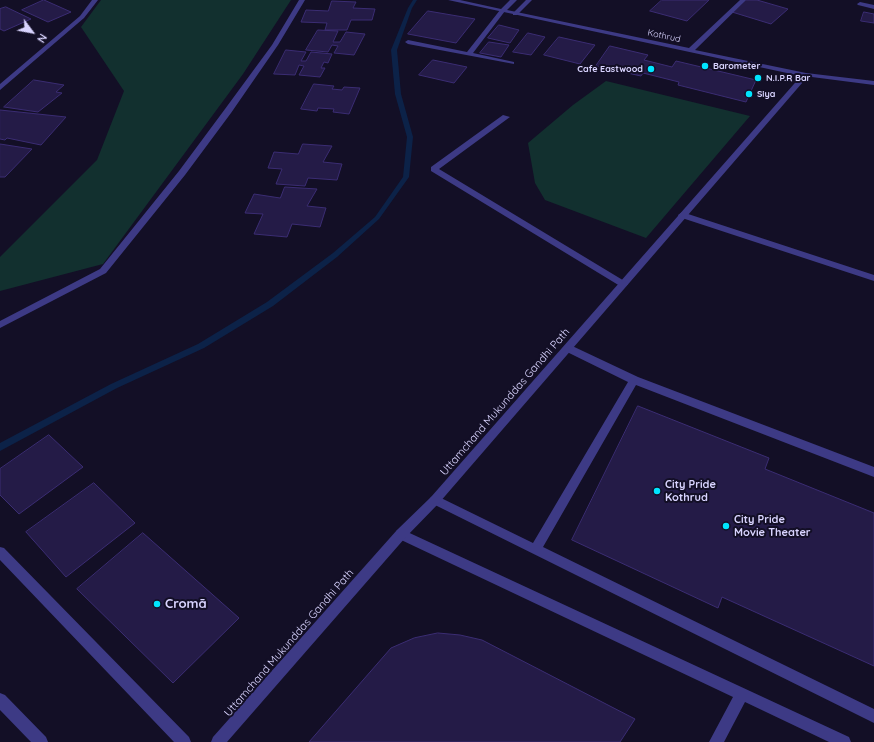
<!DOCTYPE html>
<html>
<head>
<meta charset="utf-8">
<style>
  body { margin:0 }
  #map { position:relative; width:874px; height:742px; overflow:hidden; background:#130f26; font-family:Quicksand,sans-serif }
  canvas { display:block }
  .north { position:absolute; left:12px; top:12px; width:40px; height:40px; -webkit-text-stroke:3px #130f26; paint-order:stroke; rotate:122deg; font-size:11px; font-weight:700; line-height:16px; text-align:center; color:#d9d4ff }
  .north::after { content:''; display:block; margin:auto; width:14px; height:18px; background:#d9d4ff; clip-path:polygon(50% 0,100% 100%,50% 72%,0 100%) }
</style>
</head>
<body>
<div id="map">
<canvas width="874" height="742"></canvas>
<div class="north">N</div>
</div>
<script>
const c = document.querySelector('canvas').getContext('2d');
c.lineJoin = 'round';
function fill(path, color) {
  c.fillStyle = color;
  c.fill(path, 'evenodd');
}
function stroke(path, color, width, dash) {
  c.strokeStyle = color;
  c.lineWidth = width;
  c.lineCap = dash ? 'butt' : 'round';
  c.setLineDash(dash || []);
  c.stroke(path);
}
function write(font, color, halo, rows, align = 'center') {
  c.font = font + ' Quicksand,sans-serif';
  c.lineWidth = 4;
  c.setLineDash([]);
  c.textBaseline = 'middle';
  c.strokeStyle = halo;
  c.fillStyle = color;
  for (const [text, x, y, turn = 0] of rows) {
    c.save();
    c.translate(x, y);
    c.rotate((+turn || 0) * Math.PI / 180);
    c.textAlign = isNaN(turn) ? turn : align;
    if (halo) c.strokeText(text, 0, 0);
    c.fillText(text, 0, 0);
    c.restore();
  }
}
const green = new Path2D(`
  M101,0H291L243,74L103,264L0,291V257L97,160L124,91L81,27Z
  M606,81L750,116L646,238L545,200L535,183L528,143L573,105Z`);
const stream = new Path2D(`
  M413,0H417L412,8L397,50L401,94L413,137L409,177L379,219L337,257L273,306L204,348L117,388L0,451V443L111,384L198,344L267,302L333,253L375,217L403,177L407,137L395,94L391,50L408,8Z`);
const building = new Path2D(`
  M44,0L71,12L48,22L22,10Z
  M662,0H709L687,21L650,11Z
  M746,0H757L788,9L771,24L732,12Z
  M332,1L356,2L353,8L375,9L372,20H351L347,30H325L327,23L301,22L306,10L328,11Z
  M6,7L31,19L4,31L0,29V9Z
  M428,11L475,19L456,43L408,34Z
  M864,12L874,14V23L861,21Z
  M499,25L519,30L510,43L488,38Z
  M318,30L338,31L333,42H340L346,32L365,34L354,55L334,53L338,46L332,45L328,52L306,50Z
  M528,33L545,37L531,55L513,52Z
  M559,37L595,45L580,64L544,55Z
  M489,42L509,45L501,57L480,53Z
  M610,46L648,55L644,60L672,67L676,61L756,80L746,102L678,85L679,82L643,73L641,76L596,66Z
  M286,50L306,52L301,61H306L311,52L332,54L328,63L324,62L321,68H325L320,77L299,75L304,66L299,65L295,75L274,74Z
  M433,60L467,67L454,83L419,75Z
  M34,80L64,85L56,92L62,93L38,112L4,107Z
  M314,84L334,86L332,89L342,90L344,87L360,88L349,114L333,112L334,109L318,108L317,111L301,109Z
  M0,110L66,117L41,145L7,138L5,140L0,139Z
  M0,144L32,149L5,177H0Z
  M303,144L332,146L323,162L342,164L337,180L308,178L305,186L276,184L282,169L268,168L274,152L298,154Z
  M285,187L317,189L307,206L326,208L320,227L292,224L287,237L254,234L263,214L245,213L254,194L280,198Z
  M638,406L769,458L765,469L874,513V666L722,597L718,608L572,540Z
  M49,435L83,467L19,514L0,495V469Z
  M94,483L135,523L66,577L26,532Z
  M143,533L239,618L173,683L77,589Z
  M438,633L460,635L482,640L635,719L620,742H309L391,648L414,638Z`);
const service = new Path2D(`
  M526,0H532L517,15H513V13Z
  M502,9L505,11L473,53L514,62V64L408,44L405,42L408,40L467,52L500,10Z
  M806,73L874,81V85L804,76L803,75Z
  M503,115L510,117L439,169L626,282L628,284L626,286H620L431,171V167Z
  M682,212L874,275V281L679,217L678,215Z
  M568,344L638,377L874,467V477L636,385L543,547L874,709V723L431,503L429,500L431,497L435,495L439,497L533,543L628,382L565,351L563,348Z
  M401,529L849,737L851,742H829L745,702L724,742H709L733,697L397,538L395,534L397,530Z
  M0,547L4,548L189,737L191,742H174L0,560Z
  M0,693L5,695L46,737L48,742H31L0,710Z`);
const pedestrian = new Path2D(`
  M299,0H305L278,45L231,113L185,175L106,273L0,328V321L100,269L179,171L225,109L272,45Z`);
const minor = new Path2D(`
  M92,0H98L84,18L0,90V84L80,16Z
  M448,0H460L501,9L510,0H517L507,10L689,48L740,0H746L695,50L806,73L809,75L439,503L405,538L227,742H211L213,737L397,530L431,497L801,76Z
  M860,2L874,5V9L858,5L857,4Z`);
const markers = [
  [705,66,4,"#00e5ff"],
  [651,69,4,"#00e5ff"],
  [758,78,4,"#00e5ff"],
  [749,94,4,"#00e5ff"],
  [657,491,4,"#00e5ff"],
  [726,526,4,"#00e5ff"],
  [157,604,4,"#00e5ff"]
];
const farStreetnames = [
  ["Kothrud",664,36,12]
];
const farPoinames = [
  ["Barometer",713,66],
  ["Cafe Eastwood",643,69,"right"],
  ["N.I.P.R Bar",766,78],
  ["Siya",757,94]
];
const streetNames = [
  ["Uttamchand Mukunddas Gandhi Path",505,402,-49],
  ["Uttamchand Mukunddas Gandhi Path",289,643,-49]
];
const poiNames = [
  ["City Pride",665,485],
  ["Kothrud",665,498],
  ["City Pride",734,520],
  ["Movie Theater",734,533]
];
const nearPoinames = [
  ["Cromā",165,604]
];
fill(green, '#12302f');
fill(stream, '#0c2248');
fill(building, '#241b47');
stroke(building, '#3b2d73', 1);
fill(service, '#3d3a85');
fill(pedestrian, '#3d3a85');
fill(minor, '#3d3a85');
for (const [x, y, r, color] of markers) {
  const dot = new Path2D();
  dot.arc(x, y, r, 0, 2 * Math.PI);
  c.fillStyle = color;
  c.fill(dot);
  stroke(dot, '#130f26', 1.5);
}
write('9px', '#d9d4ff', '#130f26', farStreetnames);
write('bold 9px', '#d9d4ff', '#130f26', farPoinames, 'left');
write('11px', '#d9d4ff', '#130f26', streetNames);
write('bold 11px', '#d9d4ff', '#130f26', poiNames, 'left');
write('bold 13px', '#d9d4ff', '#130f26', nearPoinames, 'left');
</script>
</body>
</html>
